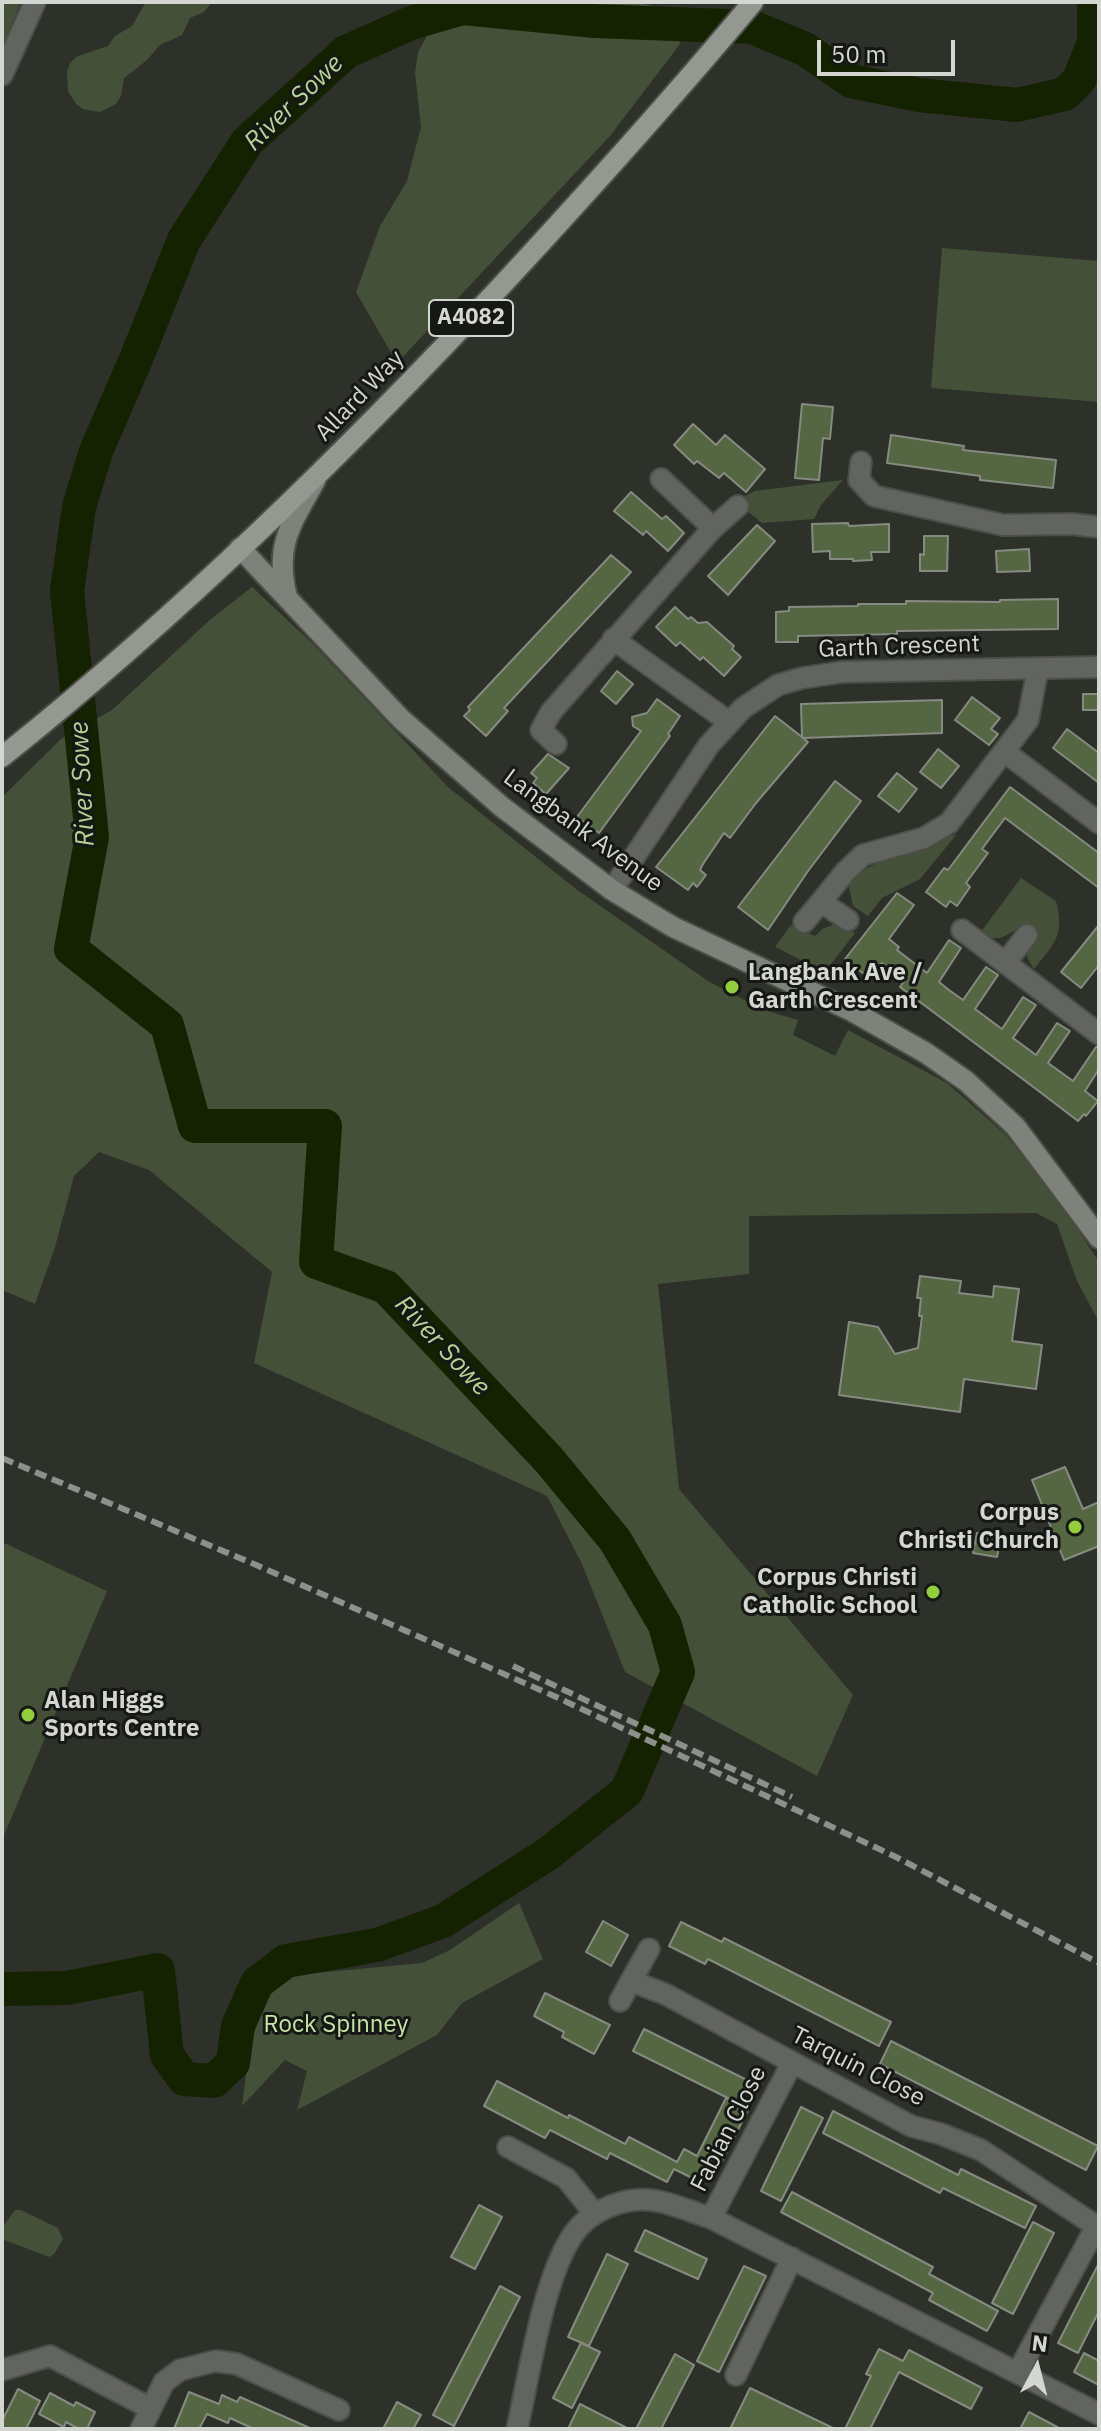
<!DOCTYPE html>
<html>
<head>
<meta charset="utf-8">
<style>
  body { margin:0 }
  #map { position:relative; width:1101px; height:2431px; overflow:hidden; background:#2d3129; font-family:"IBM Plex Sans",sans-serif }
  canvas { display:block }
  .frame { position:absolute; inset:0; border:4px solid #d4d6d1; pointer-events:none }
  .north { position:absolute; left:997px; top:2327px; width:80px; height:80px; -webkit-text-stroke:6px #161815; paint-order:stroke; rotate:7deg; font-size:22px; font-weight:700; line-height:32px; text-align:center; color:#d4d6d1 }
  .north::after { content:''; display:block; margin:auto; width:28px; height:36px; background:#d4d6d1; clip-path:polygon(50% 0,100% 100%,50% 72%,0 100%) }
  .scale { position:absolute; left:817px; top:40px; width:138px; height:36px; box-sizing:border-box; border:4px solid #d4d6d1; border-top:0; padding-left:10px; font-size:24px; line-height:28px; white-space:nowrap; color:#d4d6d1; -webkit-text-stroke:6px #161815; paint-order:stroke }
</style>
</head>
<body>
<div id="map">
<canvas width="1101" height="2431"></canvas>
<div class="frame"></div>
<div class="north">N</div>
<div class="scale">50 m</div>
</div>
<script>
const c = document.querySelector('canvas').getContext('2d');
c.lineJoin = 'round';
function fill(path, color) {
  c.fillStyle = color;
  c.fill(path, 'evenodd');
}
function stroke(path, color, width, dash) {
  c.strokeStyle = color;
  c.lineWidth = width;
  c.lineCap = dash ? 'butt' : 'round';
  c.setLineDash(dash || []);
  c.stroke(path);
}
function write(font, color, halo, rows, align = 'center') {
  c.font = font + ' "IBM Plex Sans",sans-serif';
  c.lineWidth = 6;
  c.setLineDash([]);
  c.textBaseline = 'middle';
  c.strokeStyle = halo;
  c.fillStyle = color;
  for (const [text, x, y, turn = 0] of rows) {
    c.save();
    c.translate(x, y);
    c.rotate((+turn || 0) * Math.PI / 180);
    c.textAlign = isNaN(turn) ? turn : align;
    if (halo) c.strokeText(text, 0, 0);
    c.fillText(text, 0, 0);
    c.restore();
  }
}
const green = new Path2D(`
  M2,2H21L2,48Z
  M146,2H212L204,12L190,18L182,35L160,45L146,61L124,78L121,96L116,104L100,112L83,109L76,104L68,91L67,72L70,63L78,56L108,46L115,36L132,26Z
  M446,2H636L678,12L680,44L610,136L397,363L356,292L380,226L407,181L421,127L415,73L418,52Z
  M942,248L1099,261V402L931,388Z
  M843,480L821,505L814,519L762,523L735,501L755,491Z
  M252,587L313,644L448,787L576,889L708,981L764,1010L798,1020L793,1035L835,1056L848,1030L947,1083L1005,1134L1062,1205L1099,1262V1322L1077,1281L1057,1224L1036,1213L749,1216V1274L658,1284L679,1489L853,1695L817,1776L625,1672L582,1564L547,1496L254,1363L272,1272L149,1170L99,1152L74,1176L55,1247L35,1304L2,1290V797L61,739L112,710L211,619Z
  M957,834L920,879L882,898L868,916L853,906L849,888L851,878C884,856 920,846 957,834Z
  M1021,878L1056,901C1065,935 1055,943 1034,969C1026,957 1024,952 1032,939L1019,928C1004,937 996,943 980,933Z
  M835,924L855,933L825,972L775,947L791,925L815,936L822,929Z
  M2,1542L107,1591L2,1840Z
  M519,1903L543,1959L462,2003L437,2035L297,2110L307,2071L285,2060L242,2106L253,2020L267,1990L295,1975L422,1963L450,1950Z
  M15,2210H21L58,2228L63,2239L54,2254L49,2257L2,2239V2228Z`);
const river = new Path2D(`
  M2,1989L67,1988L158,1970L167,2055L184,2079L214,2081L233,2063L238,2026L257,1983L286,1961L377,1945L443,1921L549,1853L627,1791L678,1672L665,1625L615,1540L549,1460L386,1287L316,1262L325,1126H195L167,1025L71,949L92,837L67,591L79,507L96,451L136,359L184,240L247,142L346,52L411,23L463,8L595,21L752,27L805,49L851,81L919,95L1017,105L1065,94L1079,80L1094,42V2`);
const building = new Path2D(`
  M802,404L833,407L830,439L823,438L819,480L795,478Z
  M693,424L716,445L725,435L765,469L746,492L724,473L719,478L697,461L694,464L674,445Z
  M891,435L964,446L963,450L1056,460L1053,488L980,480V476L887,463Z
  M631,492L662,519L666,516L684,533L668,551L646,531L643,535L614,511Z
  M848,523L849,526L889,524V552H871L872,560L853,561V559H830V551L813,552L812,524Z
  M757,525L775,541L728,595L708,576Z
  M924,536H948L947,571H920V554L924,555Z
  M1029,549L1030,571L997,572L996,551Z
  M611,555L631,572L504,708L508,711L486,736L464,716L470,710L468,707Z
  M1058,599V629L897,631V634L798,636V642H776V612L789,611V607L858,606V604H906V601L1000,602V600Z
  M675,607L688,619L691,617L698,623L707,622L734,646L732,649L741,657L724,676L703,657L700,660L680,642L676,646L656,627Z
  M617,671L633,684L616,704L601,691Z
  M1083,694H1099V710H1083Z
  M972,697L1000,718L991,729L998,734L989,745L955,720Z
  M657,699L680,716L668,734L670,736L599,833L577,817L641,731L633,726L632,717L647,713Z
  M942,700V733L803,738L808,742L756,803L730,838L724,833L703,864L700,870L706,875L697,887L693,883L688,890L656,867L775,716L802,737L801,704Z
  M1067,729L1099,753V783L1053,748Z
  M938,749L959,766L941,788L920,772Z
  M548,754L569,768L546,794L533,783L537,778L531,773Z
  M897,773L917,789L899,812L878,796Z
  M835,781L861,801L808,871L768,930L738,907Z
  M1010,787L1099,853V888L1005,818L982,849L988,853L966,883L970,887L957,906L950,901L946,907L926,892L944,868L948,870Z
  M897,893L914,905L889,939L899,947L897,950L927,973L949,940L961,948L939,982L949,990L963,1000L986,967L998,975L975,1009L1002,1029L1023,997L1036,1005L1013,1038L1036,1055L1057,1023L1070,1031L1048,1063L1073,1081L1096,1047H1099V1069L1085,1091L1098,1101L1086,1116L1084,1114L1078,1121L1040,1092L900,987L905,980L882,963L869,978L845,959Z
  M1099,925V965L1081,988L1061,972Z
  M920,1276L961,1281L959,1293L993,1297L994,1286L1019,1289L1012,1341L1042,1345L1036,1389L964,1379L960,1412L839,1395L849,1322L878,1327L895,1354L918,1348L922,1316H919L921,1298H917Z
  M1065,1467L1083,1509L1099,1502V1546L1064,1560L1032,1480Z
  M977,1533L1001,1537L997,1557L973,1553Z
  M603,1921L628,1935L611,1966L586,1952Z
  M681,1922L722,1942L724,1938L891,2022L879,2046L708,1959L705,1964L669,1946Z
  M545,1993L610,2025L594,2054L562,2037L564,2032L534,2016Z
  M644,2029L749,2081L738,2103L633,2051Z
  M891,2041L1098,2146L1086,2170L880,2064Z
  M497,2081L568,2118L569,2115L625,2144L629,2137L677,2162L684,2149L697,2156L726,2098L748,2110L722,2161L713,2157L700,2182L674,2169L667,2182L610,2153L607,2159L550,2130L545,2138L484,2106Z
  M801,2107L823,2118L781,2201L761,2191Z
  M833,2111L958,2175L961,2169L1036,2206L1025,2228L943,2188L940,2193L823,2133Z
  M792,2192L933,2267L929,2274L998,2311L987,2331L929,2300L933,2293L781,2212Z
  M479,2205L502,2217L475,2269L451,2257Z
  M1033,2222L1054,2233L1013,2314L992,2303Z
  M645,2230L707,2259L698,2279L635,2251Z
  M607,2254L628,2264L589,2346L568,2337Z
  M1099,2263V2311L1078,2353L1058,2343Z
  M744,2266L766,2276L719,2372L697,2361Z
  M500,2286L520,2297L454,2426L433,2415Z
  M581,2343L600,2352L572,2408L553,2398Z
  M879,2349L903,2361L909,2350L982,2388L971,2409L899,2372L870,2429H845L871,2376L866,2374Z
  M1084,2353L1099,2361V2385L1074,2372Z
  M675,2354L694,2365L661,2429H636Z
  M750,2388L808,2416L835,2429H730Z
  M18,2389L40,2401L26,2429H2V2421Z
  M189,2392L219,2404L222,2395L237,2402L240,2397L312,2429H254L230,2418L228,2423L207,2414L199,2429H174Z
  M50,2393L74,2406L76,2402L95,2412L87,2429H79L66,2422L64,2427L39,2414Z
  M397,2402L421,2415L413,2429H383Z
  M580,2404L629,2429H568Z
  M1029,2412L1061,2429H1020Z`);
const street = new Path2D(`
  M2,75L35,2
  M861,462L859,480L874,496L1003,525L1072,524L1099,527
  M661,479L713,528
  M613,639L729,722
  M556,744L541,730L551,712L713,528L738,506
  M1005,752L1099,823
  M612,890L709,745L743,708L778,685L802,678L842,672L1099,667
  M848,920L821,902L845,872L863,855L924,838L949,823L1028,720L1038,668
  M804,922L821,902
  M962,930L1099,1034
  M1005,963L1027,935
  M631,1981L649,1949
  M620,2001L631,1981L665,1994L911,2126L941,2134L981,2150L1099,2228
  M508,2147L566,2178L595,2214
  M711,2218L792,2063
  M2,2370L50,2356L150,2408
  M1018,2372L1096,2227
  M736,2375L792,2258
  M141,2429L164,2382L180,2370L215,2361L237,2364L339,2410
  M517,2429C529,2377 545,2263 580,2226C593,2212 615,2202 635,2200C660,2197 688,2211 711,2218L1099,2414`);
const secondary = new Path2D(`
  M240,548L401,719L502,807L612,890L673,927L852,1011L926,1053L966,1081L1015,1126L1099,1238
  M287,597C274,546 291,524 315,481`);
const primary = new Path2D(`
  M2,757C182,613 347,451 504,283C589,191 673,98 753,2`);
const rail = new Path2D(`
  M2,1458L254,1564L554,1696L896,1857L1099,1963
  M513,1666L792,1797`);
const markers = [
  [732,987,8,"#92cd3e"],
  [1075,1527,8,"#92cd3e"],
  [933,1592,8,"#92cd3e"],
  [28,1715,8,"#92cd3e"]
];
const shields = [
  [471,318,84]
];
const shieldNames = [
  ["A4082",471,318]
];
const streetNames = [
  ["Allard Way",360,396,-46],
  ["Garth Crescent",899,647,-2],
  ["Langbank Avenue",583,831,36],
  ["Tarquin Close",858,2067,27],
  ["Fabian Close",729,2129,-63]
];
const poiNames = [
  ["Langbank Ave /",748,973],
  ["Garth Crescent",748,1001],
  ["Corpus",1059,1513,"right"],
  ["Christi Church",1059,1541,"right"],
  ["Corpus Christi",917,1578,"right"],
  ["Catholic School",917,1606,"right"],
  ["Alan Higgs",44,1701],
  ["Sports Centre",44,1729]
];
const parkNames = [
  ["Rock Spinney",336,2025]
];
const waterNames = [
  ["River Sowe",294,103,-44],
  ["River Sowe",83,784,-93],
  ["River Sowe",442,1346,47]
];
fill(green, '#455039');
stroke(river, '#142201', 34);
fill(building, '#546642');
stroke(building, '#868b82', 2);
stroke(street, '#4b4f47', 24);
stroke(secondary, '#4b4f47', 24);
stroke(primary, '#4b4f47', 24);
stroke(street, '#626460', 20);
stroke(secondary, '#7e827b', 20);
stroke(primary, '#949890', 20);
stroke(rail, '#8e918b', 6, [12, 6]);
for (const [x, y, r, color] of markers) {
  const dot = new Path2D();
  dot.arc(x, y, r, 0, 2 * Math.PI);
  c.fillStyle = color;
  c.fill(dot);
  stroke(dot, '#161815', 3);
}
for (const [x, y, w] of shields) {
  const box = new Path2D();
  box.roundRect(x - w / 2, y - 18, w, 36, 6);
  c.fillStyle = '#161815';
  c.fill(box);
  stroke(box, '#d4d6d1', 2);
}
write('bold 22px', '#d4d6d1', null, shieldNames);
write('24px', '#d4d6d1', '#161815', streetNames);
write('bold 24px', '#d4d6d1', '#161815', poiNames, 'left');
write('24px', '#c5e4a5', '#161815', parkNames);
write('italic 26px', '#b6d496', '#161815', waterNames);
</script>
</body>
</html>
